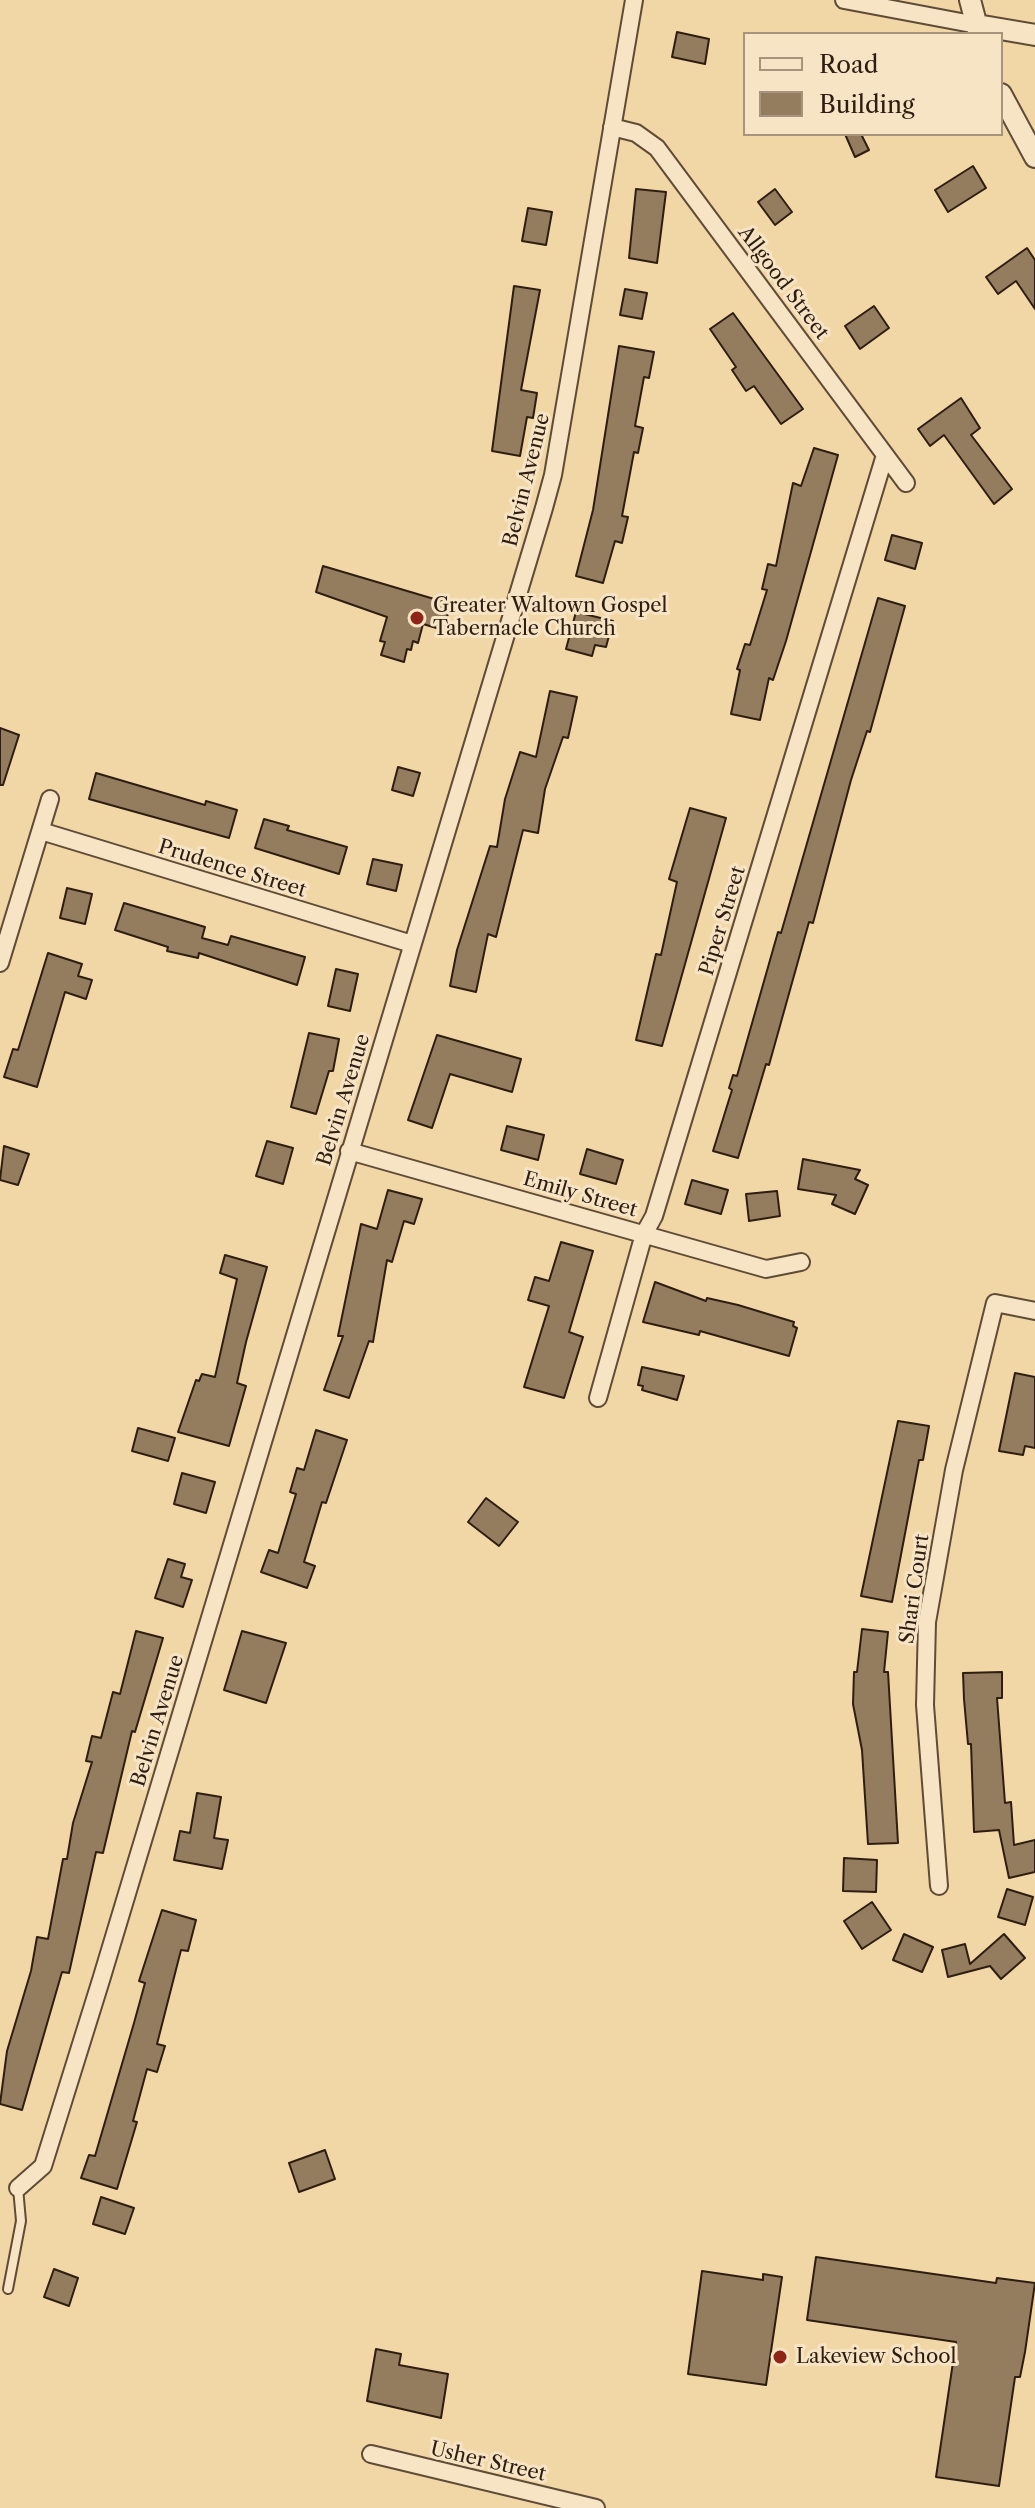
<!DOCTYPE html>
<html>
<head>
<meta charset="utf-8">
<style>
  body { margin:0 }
  #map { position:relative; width:1035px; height:2508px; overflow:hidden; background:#f1d6a6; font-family:"Libre Caslon Text",serif }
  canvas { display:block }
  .legend { position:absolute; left:743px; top:32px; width:260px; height:104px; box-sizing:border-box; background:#f6e4c5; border:2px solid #a6947d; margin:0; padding:10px 14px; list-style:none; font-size:24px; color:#2f1d12 }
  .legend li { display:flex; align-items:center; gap:16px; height:40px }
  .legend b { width:40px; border:2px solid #a6947d }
</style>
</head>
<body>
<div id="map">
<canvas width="1035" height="2508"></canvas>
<ul class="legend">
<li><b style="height:10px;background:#f6e4c5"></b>Road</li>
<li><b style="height:22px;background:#947d5f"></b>Building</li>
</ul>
</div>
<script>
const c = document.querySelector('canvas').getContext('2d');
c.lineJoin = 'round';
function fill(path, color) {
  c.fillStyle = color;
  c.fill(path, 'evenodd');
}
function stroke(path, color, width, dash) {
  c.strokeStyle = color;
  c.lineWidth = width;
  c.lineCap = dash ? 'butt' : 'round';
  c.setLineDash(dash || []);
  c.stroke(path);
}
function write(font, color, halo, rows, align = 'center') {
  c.font = font + ' "Libre Caslon Text",serif';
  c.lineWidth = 6;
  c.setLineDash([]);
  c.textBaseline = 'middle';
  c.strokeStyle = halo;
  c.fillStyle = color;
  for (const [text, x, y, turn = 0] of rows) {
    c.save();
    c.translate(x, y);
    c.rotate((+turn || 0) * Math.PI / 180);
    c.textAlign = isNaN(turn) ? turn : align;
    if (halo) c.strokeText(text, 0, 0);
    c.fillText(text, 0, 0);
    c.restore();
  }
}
const building = new Path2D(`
  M677,32L709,39L705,64L672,57Z
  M845,134H861L869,150L855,157Z
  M973,166L986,188L948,212L935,190Z
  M636,189L666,192L657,263L629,258Z
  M775,189L792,212L775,225L758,202Z
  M528,208L552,212L546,245L522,241Z
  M1027,248L1035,260V309L1016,281L998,294L986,277Z
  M514,286L540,290L521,390L537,393L533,418L527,417L520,456L492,451Z
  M625,289L647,293L642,319L620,315Z
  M874,306L889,328L860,349L845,326Z
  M733,313L803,409L781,424L754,386L746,391L732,370L736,367L710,329Z
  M619,346L654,352L649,378L644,377L635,426L643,428L638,453L634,452L622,516L628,517L622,543L615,541L603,583L576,576L593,510Z
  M961,398L980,428L971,435L1012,489L994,504L944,435L930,446L918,429Z
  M814,448L838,455L786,641L773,680L769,678L760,720L731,714L740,670L737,669L745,644L750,645L767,590L762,589L768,564L776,566L793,483L801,486Z
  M892,535L922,543L915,569L885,560Z
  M323,566L451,604L443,630L423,624L418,643L413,641L411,650L407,649L404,662L381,655L385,642L380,641L387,617L316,592Z
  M878,598L905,606L870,732L867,731L851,780L813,923L809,922L769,1065L766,1064L738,1158L713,1151L732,1090L729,1088L733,1075L737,1076L778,932L781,933Z
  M576,612L613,621L606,647L595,645L592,656L566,649Z
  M550,691L577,697L568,738L563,737L545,789L538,833L523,830L496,937L488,934L476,992L450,986L457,950L490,846L497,847L505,799L520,752L536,757Z
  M0,728L19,735L3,785H0Z
  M398,767L420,773L413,796L392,790Z
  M96,773L205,805L206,801L237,810L229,838L89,799Z
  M690,808L726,818L662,1046L636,1040L656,954L661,955L677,882L669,879Z
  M264,819L289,826L287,830L347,847L339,874L255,848Z
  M373,859L402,865L396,891L367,884Z
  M67,888L92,894L85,924L60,918Z
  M124,903L205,927L202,938L228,945L231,936L305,957L297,985L199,953L198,958L167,951L168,947L115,930Z
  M48,953L82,964L78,976L92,980L86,999L65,992L37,1087L4,1077L13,1049L18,1050Z
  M336,969L358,974L350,1011L328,1006Z
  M309,1033L339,1039L333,1071H329L316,1114L291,1107Z
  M437,1035L521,1059L512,1092L450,1074L432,1128L408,1120Z
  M507,1126L544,1135L538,1160L501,1150Z
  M267,1141L293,1148L283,1184L256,1176Z
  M4,1146L29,1154L18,1185L0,1180Z
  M587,1149L623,1160L616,1184L580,1174Z
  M803,1159L860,1170L855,1179L868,1185L855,1214L832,1204L836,1195L798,1189Z
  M692,1180L728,1190L721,1214L685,1204Z
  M388,1190L422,1199L414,1224L404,1221L392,1262L387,1260L373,1342L369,1341L349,1398L324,1390L343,1336H338L361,1224L377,1229Z
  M777,1191L780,1216L749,1221L746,1194Z
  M561,1242L593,1251L569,1332L583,1337L564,1398L524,1387L549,1306L528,1300L535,1277L549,1281Z
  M225,1255L267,1267L246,1342L237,1383L246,1386L229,1446L178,1432L196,1380L199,1381L202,1374L215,1377L237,1279L220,1273Z
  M655,1282L706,1301L707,1298L738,1305L794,1322L793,1326L797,1328L789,1356L700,1331L699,1335L643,1322Z
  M642,1367L684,1376L677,1400L642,1390L643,1386L638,1385Z
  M1015,1373L1035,1377V1448L1025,1446L1023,1455L999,1451Z
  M898,1421L929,1426L923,1460H919L892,1602L861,1596Z
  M138,1428L175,1438L168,1461L132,1451Z
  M316,1430L347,1440L326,1503L322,1502L304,1562L315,1566L307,1588L261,1572L269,1550L278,1553L296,1494L290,1492L297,1468L304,1470Z
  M182,1473L215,1482L206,1513L174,1504Z
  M486,1498L518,1522L499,1546L468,1522Z
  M168,1559L185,1564L181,1577L192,1580L183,1607L155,1598Z
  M862,1629L888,1632L884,1672H888L898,1843L868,1844L862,1750L853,1704L854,1672H857Z
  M136,1631L163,1638L135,1732L132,1731L103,1853L96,1852L69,1973L62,1972L22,2110L0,2104L7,2051L31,1971L37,1937L48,1939L63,1859H67L73,1823L92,1762L86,1761L92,1736L101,1738L113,1692L120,1694Z
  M242,1631L286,1643L266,1703L224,1690Z
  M1002,1672V1698H997L1005,1803L1011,1802L1014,1845L1035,1840V1872L1009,1878L999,1830L974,1832L971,1744H968L964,1699L963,1673Z
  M197,1793L221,1797L214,1838L228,1840L222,1869L174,1860L180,1831L190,1833Z
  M844,1858L877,1860L876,1892L843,1891Z
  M1007,1889L1033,1897L1025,1925L998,1917Z
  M872,1902L891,1930L862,1949L844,1921Z
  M162,1910L196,1920L188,1951L181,1950L157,2044L165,2046L157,2072L147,2069L133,2121L137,2122L117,2189L81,2178L89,2155L95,2156L134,2023L145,1983L139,1981Z
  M904,1934L933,1947L922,1972L893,1960Z
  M1004,1934L1025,1958L1001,1979L990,1966L948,1977L942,1950L965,1944L970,1964Z
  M325,2150L335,2179L299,2192L289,2163Z
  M101,2197L134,2208L125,2234L93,2224Z
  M816,2257L996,2283L997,2278L1035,2283L1025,2352L1020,2377H1015L999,2486L936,2477L956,2342L807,2320Z
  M54,2269L78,2278L69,2306L44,2297Z
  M702,2271L763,2280V2274L782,2277L766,2385L688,2374Z
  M376,2349L401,2354L399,2365L448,2374L441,2418L367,2401Z`);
const service = new Path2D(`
  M8,2289L21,2221L18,2188`);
const minor = new Path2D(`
  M844,0L977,25
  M612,127L636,133L657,148L906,483
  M41,831L412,944
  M0,963L50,799
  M349,1151L766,1269L801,1262
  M598,1398L644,1234L654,1216L885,455
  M939,1886L925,1705L927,1622L954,1470L995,1303L1035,1311
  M18,2188L43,2166L101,1980L544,508L553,475L634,0
  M371,2454L596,2508`);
const tertiary = new Path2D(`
  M970,0L979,34
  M977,25L1035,35
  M1001,94L1035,157`);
const markers = [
  [417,618,8,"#8f2418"],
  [780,2357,8,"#8f2418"]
];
const streetNames = [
  ["Allgood Street",783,283,53],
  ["Belvin Avenue",527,480,-76],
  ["Prudence Street",232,869,17],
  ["Piper Street",723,921,-73],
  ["Belvin Avenue",344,1100,-73],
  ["Emily Street",580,1195,16],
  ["Shari Court",915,1589,-82],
  ["Belvin Avenue",158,1721,-73],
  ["Usher Street",488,2462,13]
];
const poiNames = [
  ["Greater Waltown Gospel",433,606],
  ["Tabernacle Church",433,629],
  ["Lakeview School",796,2357]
];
fill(building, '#947d5f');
stroke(building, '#2f1d12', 2);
stroke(service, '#604b37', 12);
stroke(minor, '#604b37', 20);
stroke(tertiary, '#604b37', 24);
stroke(service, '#f6e4c5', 8);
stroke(minor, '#f6e4c5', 16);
stroke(tertiary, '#f6e4c5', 20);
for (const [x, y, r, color] of markers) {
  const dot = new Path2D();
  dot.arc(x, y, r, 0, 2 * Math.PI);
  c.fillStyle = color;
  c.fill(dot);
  stroke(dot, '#f6e4c5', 3);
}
write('20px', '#2f1d12', '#f6e4c5', streetNames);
write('20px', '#2f1d12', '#f6e4c5', poiNames, 'left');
</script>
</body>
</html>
